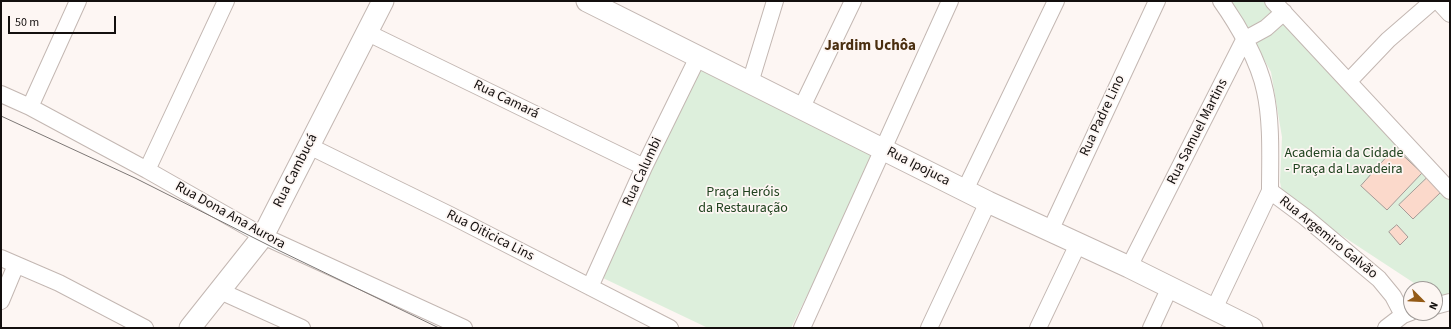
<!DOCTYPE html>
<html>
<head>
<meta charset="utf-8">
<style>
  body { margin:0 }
  #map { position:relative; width:1451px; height:329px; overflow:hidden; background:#fdf6f3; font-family:"Source Sans 3",sans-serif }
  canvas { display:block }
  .frame { position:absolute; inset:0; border:2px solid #130f0e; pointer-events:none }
  .north { position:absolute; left:1403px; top:281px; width:40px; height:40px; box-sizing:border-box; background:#fdf6f3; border:1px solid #9f9a97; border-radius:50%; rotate:114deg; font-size:11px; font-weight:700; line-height:16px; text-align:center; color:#130f0e }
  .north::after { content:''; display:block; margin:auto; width:14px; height:18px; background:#935a16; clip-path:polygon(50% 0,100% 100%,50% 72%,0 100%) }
  .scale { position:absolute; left:8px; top:16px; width:108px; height:18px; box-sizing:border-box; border:2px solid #130f0e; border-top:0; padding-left:5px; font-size:12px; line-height:14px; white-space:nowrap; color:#130f0e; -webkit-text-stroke:3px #fdf6f3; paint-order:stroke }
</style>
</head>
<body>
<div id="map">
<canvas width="1451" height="329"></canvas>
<div class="frame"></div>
<div class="north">N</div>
<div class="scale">50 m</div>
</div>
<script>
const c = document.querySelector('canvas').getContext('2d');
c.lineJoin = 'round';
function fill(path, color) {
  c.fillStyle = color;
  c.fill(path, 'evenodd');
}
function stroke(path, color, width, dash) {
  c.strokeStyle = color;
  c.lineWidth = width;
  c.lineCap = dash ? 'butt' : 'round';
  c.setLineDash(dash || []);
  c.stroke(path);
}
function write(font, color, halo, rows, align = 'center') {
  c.font = font + ' "Source Sans 3",sans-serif';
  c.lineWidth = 3.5;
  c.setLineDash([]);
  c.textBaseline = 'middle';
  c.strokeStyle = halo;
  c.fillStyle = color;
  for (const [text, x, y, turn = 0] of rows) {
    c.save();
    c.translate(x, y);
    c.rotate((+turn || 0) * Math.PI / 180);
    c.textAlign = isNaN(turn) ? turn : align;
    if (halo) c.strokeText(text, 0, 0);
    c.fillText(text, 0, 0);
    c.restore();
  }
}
const green = new Path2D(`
  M1211,1H1279L1450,186V298L1435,302V289H1411L1414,283L1283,197L1280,182L1282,137L1271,72L1257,47Z
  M700,67L875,151L871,165L791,328H708L603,278L601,268Z`);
const building = new Path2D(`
  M1395,148L1422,173L1387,210L1361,186Z
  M1427,178L1441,192L1413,219L1399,205Z
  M1397,225L1408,237L1400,245L1389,232Z`);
const minor = new Path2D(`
  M1273,1L1450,191
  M1438,1L1450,14
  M368,33L644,167
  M1349,81L1388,40L1433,1
  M750,83L775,1
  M1,94L30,107L147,170L263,236L464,328
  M30,107L78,1
  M801,109L853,1
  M309,146L450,215L670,328
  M147,170L226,1
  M965,190L1056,1
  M1270,191L1305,217L1379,279L1393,296L1403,315
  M1050,231L1157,1
  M1,258L59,283L145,328
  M1129,267L1244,40L1266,28L1284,12
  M590,287L644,167L698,57
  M220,291L302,328
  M1,301L16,265
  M1435,306L1450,302
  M1214,309L1270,191C1270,158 1272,123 1265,91C1259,61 1238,25 1221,1
  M802,328L950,1
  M929,328L988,202
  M1038,328L1078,244
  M1151,328L1170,287
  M1386,328L1403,315L1411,312`);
const major = new Path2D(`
  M587,1L988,202L1129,267L1252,328
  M190,328L263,236L383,1`);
const tram = new Path2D(`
  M1,116L135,178L278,250L439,328`);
const streetNames = [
  ["Rua Camará",506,100,26],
  ["Rua Padre Lino",1103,116,-65],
  ["Rua Samuel Martins",1198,132,-63],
  ["Rua Ipojuca",918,167,27],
  ["Rua Cambucá",296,171,-63],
  ["Rua Calumbi",643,172,-65],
  ["Rua Dona Ana Aurora",230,216,29],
  ["Rua Oiticica Lins",490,236,27],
  ["Rua Argemiro Galvão",1328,238,39]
];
const parkNames = [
  ["Academia da Cidade",1344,154],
  ["- Praça da Lavadeira",1344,170],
  ["Praça Heróis",743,193],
  ["da Restauração",743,209]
];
const neighbourhoodNames = [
  ["Jardim Uchôa",870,47]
];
fill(green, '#ddefdc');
fill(building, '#fbd9cb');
stroke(building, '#a69a96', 1);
stroke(minor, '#c3b7b2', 18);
stroke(major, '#c3b7b2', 23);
stroke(minor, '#fff', 16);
stroke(major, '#fff', 21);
stroke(tram, '#7c7775', 1);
write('14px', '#130f0e', '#fdf6f3', streetNames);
write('14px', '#1f421e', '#fdf6f3', parkNames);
write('bold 15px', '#4a2e0f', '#fdf6f3', neighbourhoodNames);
</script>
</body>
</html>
